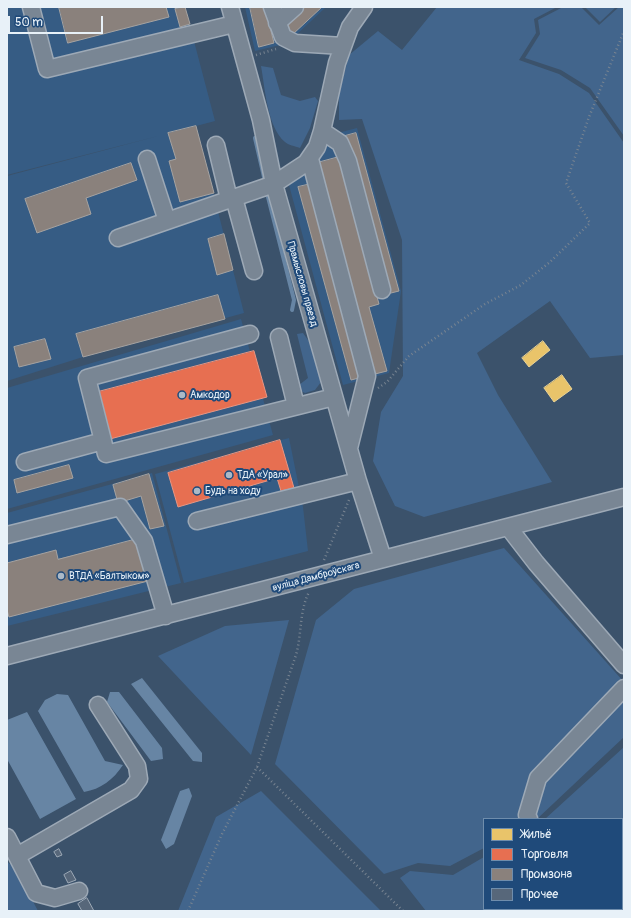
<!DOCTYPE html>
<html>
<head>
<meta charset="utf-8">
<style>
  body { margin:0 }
  #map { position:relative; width:631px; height:918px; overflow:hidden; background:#3b526b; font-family:Pangolin,sans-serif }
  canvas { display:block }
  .frame { position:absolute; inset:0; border:8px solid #e8f1f8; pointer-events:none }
  .legend { position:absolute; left:483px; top:818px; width:140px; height:92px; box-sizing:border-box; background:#1f4a7a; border:1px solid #6f8dac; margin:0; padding:5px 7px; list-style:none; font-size:12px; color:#e8f1f8 }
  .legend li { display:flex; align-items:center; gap:8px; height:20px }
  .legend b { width:20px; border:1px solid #6f8dac }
  .scale { position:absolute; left:8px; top:16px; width:95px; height:18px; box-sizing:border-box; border:2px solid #e8f1f8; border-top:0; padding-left:5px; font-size:12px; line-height:14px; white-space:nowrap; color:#e8f1f8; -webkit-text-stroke:3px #1f4a7a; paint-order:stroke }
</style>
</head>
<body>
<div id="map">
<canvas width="631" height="918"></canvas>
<div class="frame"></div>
<ul class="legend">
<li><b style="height:11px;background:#e9c46a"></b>Жильё</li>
<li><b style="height:11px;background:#e76f51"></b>Торговля</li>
<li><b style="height:11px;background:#8a817c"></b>Промзона</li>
<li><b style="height:11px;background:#57677a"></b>Прочее</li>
</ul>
<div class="scale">50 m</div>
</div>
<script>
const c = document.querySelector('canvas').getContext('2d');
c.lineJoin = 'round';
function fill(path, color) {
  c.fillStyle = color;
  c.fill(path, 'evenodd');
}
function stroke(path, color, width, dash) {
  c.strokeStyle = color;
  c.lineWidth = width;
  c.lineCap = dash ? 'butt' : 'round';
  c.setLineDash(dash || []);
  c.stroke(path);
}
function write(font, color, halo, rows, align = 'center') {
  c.font = font + ' Pangolin,sans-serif';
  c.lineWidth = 4;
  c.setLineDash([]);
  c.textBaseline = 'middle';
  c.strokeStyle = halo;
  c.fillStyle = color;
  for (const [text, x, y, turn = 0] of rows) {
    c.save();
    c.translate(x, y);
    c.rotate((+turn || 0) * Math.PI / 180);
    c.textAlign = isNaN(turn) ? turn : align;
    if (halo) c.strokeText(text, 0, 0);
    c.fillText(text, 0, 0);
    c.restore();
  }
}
const built = new Path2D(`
  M7,7H185L215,121L196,126L244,313L83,357L7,381V176L162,135L7,175Z
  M245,7H326L294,37L280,45L255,51Z
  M357,128L401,291L389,373L343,385L289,185L308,171L319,159L330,135Z
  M241,319L273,435L7,509V388Z
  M289,438L303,507L308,551L184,583L155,474Z
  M152,473L181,583L7,626V513Z`);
const green = new Path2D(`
  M437,7H557L534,19L536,33L519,60L559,74L589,93L624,143V355L590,358L550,301L477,353L498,395L552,482L424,517L395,506L373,461L381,412L403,376L402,240L362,119L339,120V94L349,55L378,31L402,50Z
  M563,7H581L599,25L619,7H624V136L590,88L561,70L525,58L540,34L538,20Z
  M585,7H616L600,22Z
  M261,66L273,68L281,95L300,101L315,97L318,101L310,128L300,148C295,146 288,145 285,142C267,127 265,87 261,66Z
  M303,333L313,347L321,382L315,390L305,393L301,391L299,385L308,378L297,334Z
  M504,548L624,682V737L537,819H484V848L450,866L418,863L384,874L275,764L316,620L354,589Z
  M289,620L251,755L158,656L225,626Z
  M624,747V836L622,837V819H545Z
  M261,791L381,911H178L216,817Z
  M484,857V909H562L563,911H426L400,878L410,871L453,875Z
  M7,862L15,867L38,911H7Z`);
const water = new Path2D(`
  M142,678L202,753V762L193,761L131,684Z
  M110,692H119L162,748L163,759L151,761L107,702Z
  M57,694L68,695L105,761L123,765C113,780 101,789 84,792L38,711L45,700Z
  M27,712L76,799L40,819L7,759V720Z
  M189,788L192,796L174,844L166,849L161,840L180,791Z`);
const homes = new Path2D(`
  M543,341L550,350L529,367L522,358Z
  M562,375L572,389L554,402L544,388Z`);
const shops = new Path2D(`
  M254,351L267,397L110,439L98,392Z
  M280,440L294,488L281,491L277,478L178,507L168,473Z`);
const industry = new Path2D(`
  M59,7H166L169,17L68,43Z
  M185,7L190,24L180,27L175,9Z
  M250,7H265L274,43L259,47Z
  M303,7H322L292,35L283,26Z
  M196,126L214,193L180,202L169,161L176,159L168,133Z
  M356,133L399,291L387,294L345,136Z
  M339,157L379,304L369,307L387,371L375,374L317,163Z
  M131,163L137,180L86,198L91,214L37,233L25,199Z
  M311,184L363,377L351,380L298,187Z
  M224,234L233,270L217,275L208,239Z
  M218,295L225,319L83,357L76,334Z
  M45,339L51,359L19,367L14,347Z
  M69,465L73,478L17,493L14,480Z
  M149,474L164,526L150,529L141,496L118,503L113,485Z
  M137,539L148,581L9,617L7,610V563L56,550L58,559Z`);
const stream = new Path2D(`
  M255,138L264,177
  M268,197L294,300L292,310`);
const building = new Path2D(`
  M624,842V870L622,871V843Z
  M59,849L62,855L57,857L54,852Z
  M71,871L76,880L68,883L64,875Z
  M87,898L94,911H82L78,904Z`);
const path = new Path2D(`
  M256,55L276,49
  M378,388L387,382L409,356L485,304L521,285L550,262L590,223L566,183L589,117L624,31
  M324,560L349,500
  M257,767L403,911
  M188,911L222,834L257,767L296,655C302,634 299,612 309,592`);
const minor = new Path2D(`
  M31,7L47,69L234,24
  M230,7L261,120L274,184L358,481L383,559
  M272,7L283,37L295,43L343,46
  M277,23L295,7
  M322,131L340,143L348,161L382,290
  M216,145L229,199
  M147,159L167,221
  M310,159L367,376L349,448
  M234,198L254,271
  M118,238L274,184L306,163L317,147L322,131L337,63L350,27L364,7
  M279,337L296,406
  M103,441L87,378L250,334
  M25,462L103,441L106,454L334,397
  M197,521L358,481
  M509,528L536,563L624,665
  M7,535L120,507L144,541L166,616
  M7,656L624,497
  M529,819L527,815L538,778L624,688
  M7,837L36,893L55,898L79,891
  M17,856L131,790L139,779L137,766L98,705
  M622,891L624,890
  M584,911L588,909`);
const markers = [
  [182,395,4,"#abb9c7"],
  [229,475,4,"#abb9c7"],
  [197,491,4,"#abb9c7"],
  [61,576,4,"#abb9c7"]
];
const streetNames = [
  ["Прамысловы праезд",302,284,74],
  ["вуліца Дамброўскага",316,577,-15]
];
const poiNames = [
  ["Амкодор",190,395],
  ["ТДА «Урал»",237,475],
  ["Будь на ходу",205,491],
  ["ВТДА «Балтыком»",69,576]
];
fill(built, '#365c84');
fill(green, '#42658c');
fill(water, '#6785a4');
fill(homes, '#e9c46a');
stroke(homes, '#e9d295', 1);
fill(shops, '#e76f51');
stroke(shops, '#e79683', 1);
fill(industry, '#8a817c');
stroke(industry, '#a6a3a1', 1);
stroke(stream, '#6785a4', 4);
fill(building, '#57677a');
stroke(building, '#9da9b6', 1);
stroke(minor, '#9da9b6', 19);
stroke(path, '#788491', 2.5, [1, 3]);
stroke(minor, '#798694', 16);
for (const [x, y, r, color] of markers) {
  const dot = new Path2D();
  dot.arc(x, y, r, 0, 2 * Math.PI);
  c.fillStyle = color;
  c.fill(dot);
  stroke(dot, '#1f4a7a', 1.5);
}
write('10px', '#e8f1f8', '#1f4a7a', streetNames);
write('10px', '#e8f1f8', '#1f4a7a', poiNames, 'left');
</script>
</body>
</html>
